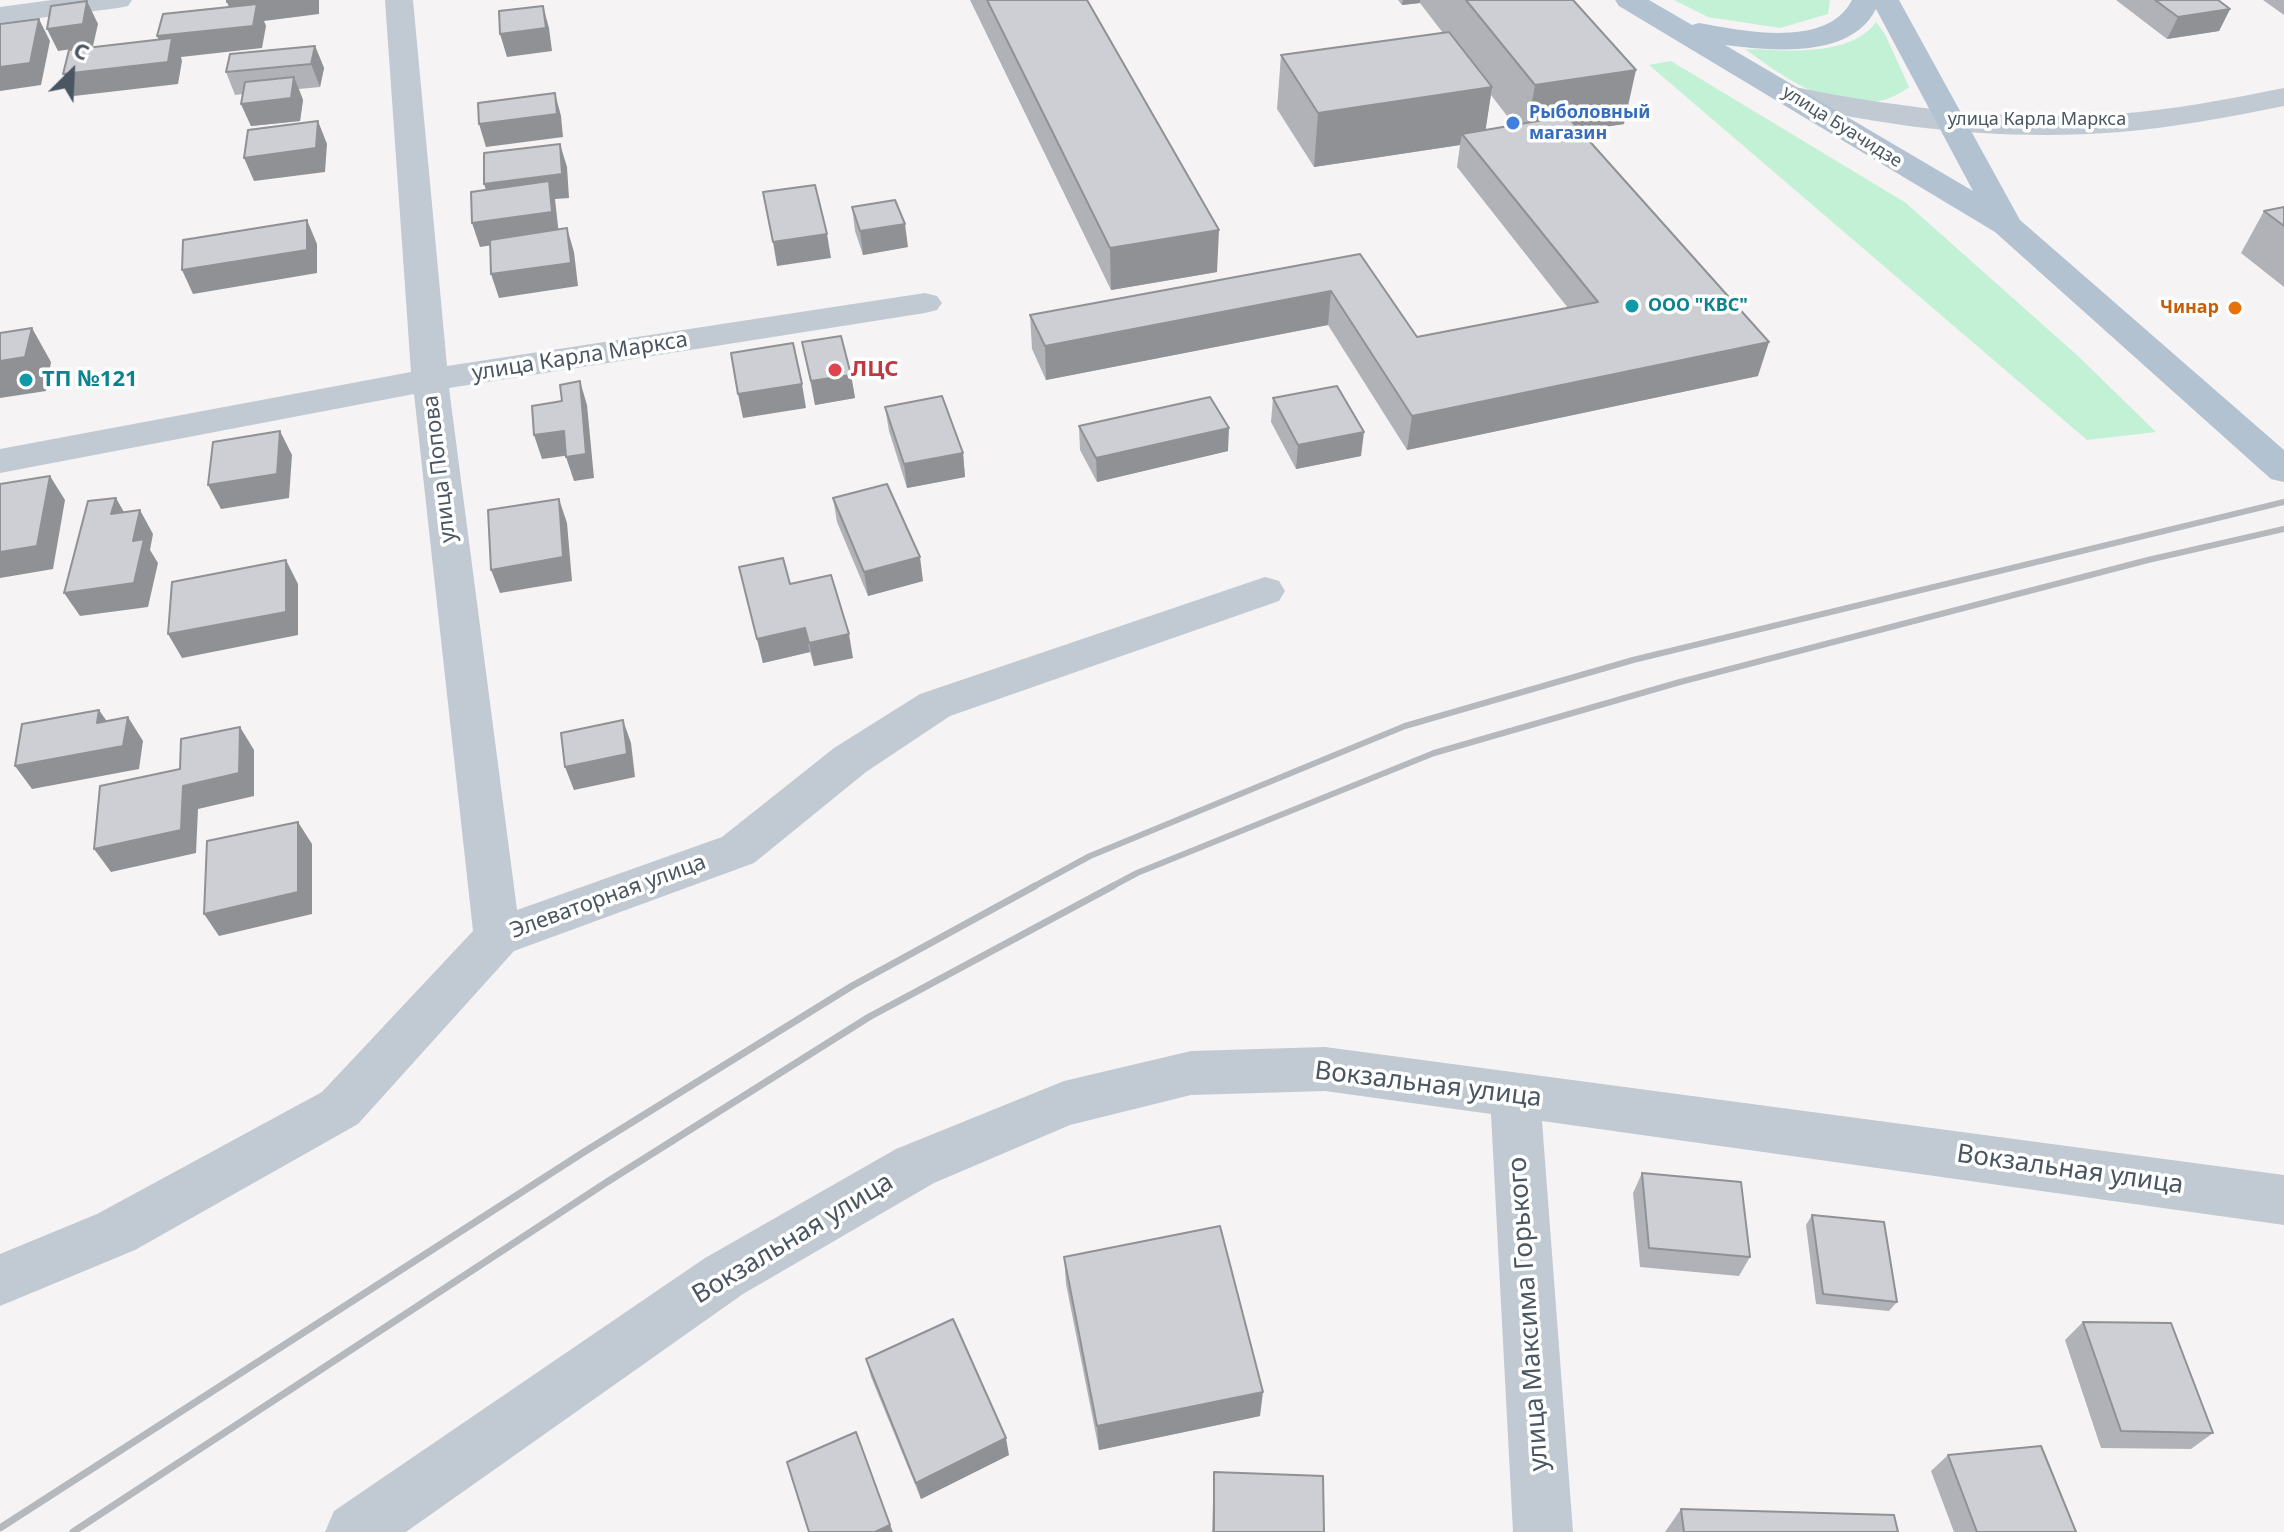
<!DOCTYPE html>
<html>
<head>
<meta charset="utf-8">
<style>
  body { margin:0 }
  #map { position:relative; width:2284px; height:1532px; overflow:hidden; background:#f5f3f3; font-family:"Noto Sans",sans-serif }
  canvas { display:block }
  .north { position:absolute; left:32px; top:32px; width:80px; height:80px; -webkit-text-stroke:6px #fff; paint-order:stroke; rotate:24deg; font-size:22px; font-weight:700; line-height:32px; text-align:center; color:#4a5661 }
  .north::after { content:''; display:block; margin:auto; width:28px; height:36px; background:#4a5661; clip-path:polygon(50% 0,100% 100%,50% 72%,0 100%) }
</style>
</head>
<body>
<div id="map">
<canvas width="2284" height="1532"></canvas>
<div class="north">С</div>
</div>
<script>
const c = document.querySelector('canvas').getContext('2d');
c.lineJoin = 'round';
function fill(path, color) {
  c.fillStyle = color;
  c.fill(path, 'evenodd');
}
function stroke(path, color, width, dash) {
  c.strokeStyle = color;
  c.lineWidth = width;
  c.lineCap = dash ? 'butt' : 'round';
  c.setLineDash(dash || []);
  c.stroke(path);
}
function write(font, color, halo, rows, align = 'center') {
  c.font = font + ' "Noto Sans",sans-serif';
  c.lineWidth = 7;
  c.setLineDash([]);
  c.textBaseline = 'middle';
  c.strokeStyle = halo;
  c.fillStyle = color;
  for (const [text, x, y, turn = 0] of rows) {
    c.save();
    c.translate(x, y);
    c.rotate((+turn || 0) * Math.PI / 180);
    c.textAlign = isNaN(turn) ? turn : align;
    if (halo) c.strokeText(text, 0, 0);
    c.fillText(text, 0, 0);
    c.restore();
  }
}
const green = new Path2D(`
  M1674,0H1830L1828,14L1780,28L1708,17Z
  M1876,22L1885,34L1909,87C1854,128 1790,82 1745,49C1783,50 1851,58 1876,22Z
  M1671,61L1906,203L2078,356L2156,432L2087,440L1649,65Z`);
const minor = new Path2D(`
  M52,0H132L128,6L118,8L0,23V7Z
  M385,0H413L447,366L925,293L937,296L942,303L937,310L925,313L449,388L517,910L722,837L834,748L920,694L1265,577L1279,581L1285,591L1279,601L950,716L866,772L754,863L514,951L358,1124L135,1250L0,1306V1254L97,1214L322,1092L473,931L414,394L0,473V449L411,372Z
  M1790,86C1897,108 2006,121 2116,114C2172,110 2229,99 2284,88V106C2230,117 2176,127 2120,132C2008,141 1889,129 1779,101L1775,95L1779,89Z
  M1325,1047L2284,1175V1225L1542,1121L1573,1532H1513L1491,1114L1325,1091L1191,1095L1070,1125L934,1183L743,1294L406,1532H325L334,1511L705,1258L896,1149L1064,1081L1191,1051Z`);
const major = new Path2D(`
  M1615,0H1649L1692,25L1699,23C1744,31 1827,49 1852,0H1899L2020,220L2284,450V482L2271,479L1995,232L1619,6ZM1876,9L1973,191L1725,45C1772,51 1851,59 1876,9Z`);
const railFar1 = new Path2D(`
  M1031,888L1090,856L1405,726L1633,660L2284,502
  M1109,888L1137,873L1434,753L1680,682L2148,560L2284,529`);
const rail = new Path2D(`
  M0,1528L584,1152L852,986L1035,886
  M73,1532L607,1182L869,1017L1113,886`);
const wall = new Path2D(`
  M970,0H1087L1217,272L1111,290Z
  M1398,0H1573L1624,124L1580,130L1758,376L1407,450L1328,325L1046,380L1032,349L1030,315L1360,254L1417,337L1568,308L1457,167L1460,145L1314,167L1277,109L1281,55L1443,33L1420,3L1402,5ZM1491,95L1514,125L1485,130Z
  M2116,0H2218L2230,9L2219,31L2167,39Z
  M2263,0H2284V15Z
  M315,46L324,68L320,87L299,89L303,100L300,121L251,126L241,104L243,94L235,95L226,72Z
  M852,207L908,247L863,255L855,231Z
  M2284,207V287L2241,253L2264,211Z
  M802,342L851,375L855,398L815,405Z
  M1273,398L1361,456L1296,469L1271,422Z
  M885,407L963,453L965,477L907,488L889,431Z
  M1079,426L1228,451L1097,482L1080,450Z
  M833,498L923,581L868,596L837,522Z
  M739,567L790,584L853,658L814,666L810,652L763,663Z
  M1642,1173L1750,1257L1739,1276L1640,1267L1633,1193Z
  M1812,1215L1897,1302L1889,1311L1816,1304L1806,1225Z
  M1064,1257L1260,1416L1099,1450L1066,1284Z
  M2083,1322L2213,1433L2191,1449L2101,1448L2065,1340Z
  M866,1359L1009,1455L921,1499L871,1377Z
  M1948,1455L2076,1532H1954L1931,1471Z
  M1214,1472L1324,1532H1212Z
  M1681,1509L1898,1532H1665Z`);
const shadedWall = new Path2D(`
  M245,0H319V14L264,21L266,26L262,48L181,57L182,61L178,84L74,96L63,74L167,58L157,36L236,25L227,2Z
  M1403,0H1420V3L1402,5Z
  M87,1L98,24L93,46L58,51L47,29Z
  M543,6L549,28L552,51L507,57L500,34Z
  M2230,9L2219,31L2167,39L2178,17Z
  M39,19L50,41L41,85L0,91V67Z
  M315,46L324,68L320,87L311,64Z
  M1636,70L1624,124L1525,139L1535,85Z
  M294,77L303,100L300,121L251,126L241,104Z
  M1492,87L1484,141L1462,134L1460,145L1314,167L1318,113Z
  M555,93L561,116L563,137L486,147L479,124Z
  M318,121L327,144L325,172L254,181L244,158Z
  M560,144L567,167L569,198L555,199L559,235L480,247L472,223L492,208L484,184Z
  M307,220L317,244V273L193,294L182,270Z
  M905,224L908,247L863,255L860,231Z
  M567,228L574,252L578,286L499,298L491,274Z
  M1219,230L1217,272L1111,290L1110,248Z
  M827,234L831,258L777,266L773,242Z
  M1331,291L1328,325L1046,380L1045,346Z
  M32,328L51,362L46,391L0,398V361Z
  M1769,342L1758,376L1407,450L1412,416Z
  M851,375L855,398L815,405L811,381Z
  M580,381L587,405L594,478L574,481L566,457Z
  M802,384L806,408L743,418L738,394Z
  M1229,428L1228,451L1097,482L1096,458Z
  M280,431L292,455L289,498L221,509L208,485Z
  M564,431L571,455L542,459L534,435Z
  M1364,432L1361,456L1296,469L1298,445Z
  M963,453L965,477L907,488L904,464Z
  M50,476L65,500L53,569L0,578V552Z
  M116,498L129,521L111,514Z
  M559,499L567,523L572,581L500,593L491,570Z
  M140,510L153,534L150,550L158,563L148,607L80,616L64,593L133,541Z
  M920,557L923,581L868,596L864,572Z
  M286,560L298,584V635L182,658L168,634Z
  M805,628L810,652L763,663L757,639Z
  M849,634L853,658L814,666L809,643Z
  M99,710L115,733L97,723Z
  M128,717L143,741L139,769L32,789L15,766Z
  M623,720L631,743L635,777L574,790L565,767Z
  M240,727L254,750V796L198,809L196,853L111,872L94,849L183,786Z
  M298,822L312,844V914L219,936L204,914Z
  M1263,1392L1260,1416L1099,1450L1097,1426Z
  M1006,1438L1009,1455L921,1499L916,1483Z
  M890,1525L893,1532H875Z`);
const building = new Path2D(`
  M227,0H245L227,2Z
  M987,0H1087L1219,230L1110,248Z
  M1466,0H1573L1636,70L1535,85Z
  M2155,0H2218L2230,9L2178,17Z
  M87,1L83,24L47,29L51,6Z
  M257,4L253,26L157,36L163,14Z
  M543,6L546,28L500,34L499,11Z
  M39,19L30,63L0,67V24Z
  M1449,32L1492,87L1318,113L1281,55Z
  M172,38L168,62L63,74L69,50Z
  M315,46L311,64L226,72L230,54Z
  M294,77L291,98L241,104L245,82Z
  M555,93L557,114L479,124L478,103Z
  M1567,116L1769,342L1412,416L1331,291L1045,346L1030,315L1360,254L1417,337L1598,302L1462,134Z
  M318,121L316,148L244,158L248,130Z
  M560,144L562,174L484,184V153Z
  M549,181L552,212L472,223L471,192Z
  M815,185L827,234L773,242L763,192Z
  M895,200L905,224L860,231L852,207Z
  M2284,207V226L2264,211Z
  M307,220V250L182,270L183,240Z
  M567,228L571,263L491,274L490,240Z
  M32,328L25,357L0,361V333Z
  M841,336L851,375L811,381L802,342Z
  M793,343L802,384L738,394L731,353Z
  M580,381L586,454L566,457L564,431L534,435L532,406L562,401L560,385Z
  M1337,386L1364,432L1298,445L1273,398Z
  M942,396L963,453L904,464L885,407Z
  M1210,397L1229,428L1096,458L1079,426Z
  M280,431L277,474L208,485L213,442Z
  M50,476L37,546L0,552V484Z
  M887,484L920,557L864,572L833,498Z
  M116,498L111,514L140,510L133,541L144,539L134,583L64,593L88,501Z
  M559,499L563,557L491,570L488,510Z
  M783,558L790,584L831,575L849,634L809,643L805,628L757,639L739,567Z
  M286,560V612L168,634L172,582Z
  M99,710L97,723L128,717L123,746L15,766L22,724Z
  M623,720L627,754L565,767L561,733Z
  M240,727L239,773L183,786L181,830L94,849L100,786L180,769L181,739Z
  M298,822V892L204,914L207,841Z
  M1642,1173L1741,1182L1750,1257L1649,1248Z
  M1812,1215L1884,1222L1897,1302L1823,1294Z
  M1220,1226L1263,1392L1097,1426L1064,1257Z
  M953,1319L1006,1438L916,1483L866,1359Z
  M2083,1322L2171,1323L2213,1433L2121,1431Z
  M856,1432L890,1525L875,1532H809L787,1462Z
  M2041,1446L2076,1532H1977L1948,1455Z
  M1214,1472L1323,1476L1324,1532H1214Z
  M1681,1509L1894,1515L1898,1532H1684Z`);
const markers = [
  [1513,123,8,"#3f7fe0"],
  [1632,306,8,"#0f9aa8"],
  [2235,308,8,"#e8710a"],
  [835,370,8,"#e0444e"],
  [26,380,8,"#0f9aa8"]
];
const farShopnames = [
  ["Рыболовный",1529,113],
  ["магазин",1529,134]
];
const farStreetnames = [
  ["улица Карла Маркса",2037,120],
  ["улица Буачидзе",1842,127,32]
];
const farCulturenames = [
  ["ООО \"КВС\"",1648,306]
];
const farFoodnames = [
  ["Чинар",2219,308]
];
const streetNames = [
  ["улица Карла Маркса",580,357,-9],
  ["улица Попова",440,469,-97],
  ["Элеваторная улица",608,897,-20]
];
const healthNames = [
  ["ЛЦС",851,370]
];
const cultureNames = [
  ["ТП №121",42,380]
];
const nearStreetnames = [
  ["Вокзальная улица",1428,1085,7],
  ["Вокзальная улица",2070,1170,8],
  ["Вокзальная улица",793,1239,-31],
  ["улица Максима Горького",1529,1314,-94]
];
fill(green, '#c3f1d5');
fill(minor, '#c1cad2');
fill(major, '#b3c2d1');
stroke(railFar1, '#b5b8bd', 6);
stroke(rail, '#b5b8bd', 7);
fill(wall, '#b0b2b7');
fill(shadedWall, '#909195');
fill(building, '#cdcfd5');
stroke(building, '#909195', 2);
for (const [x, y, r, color] of markers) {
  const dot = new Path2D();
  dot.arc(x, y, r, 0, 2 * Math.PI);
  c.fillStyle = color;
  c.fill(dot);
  stroke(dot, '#fff', 3);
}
write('bold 18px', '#366cbe', '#fff', farShopnames, 'left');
write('18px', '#4a5661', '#fff', farStreetnames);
write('bold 18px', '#0d838f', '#fff', farCulturenames, 'left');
write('bold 18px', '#c56008', '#fff', farFoodnames, 'right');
write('22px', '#4a5661', '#fff', streetNames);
write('bold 22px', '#be3a42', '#fff', healthNames, 'left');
write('bold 22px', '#0d838f', '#fff', cultureNames, 'left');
write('26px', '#4a5661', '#fff', nearStreetnames);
</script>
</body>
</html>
